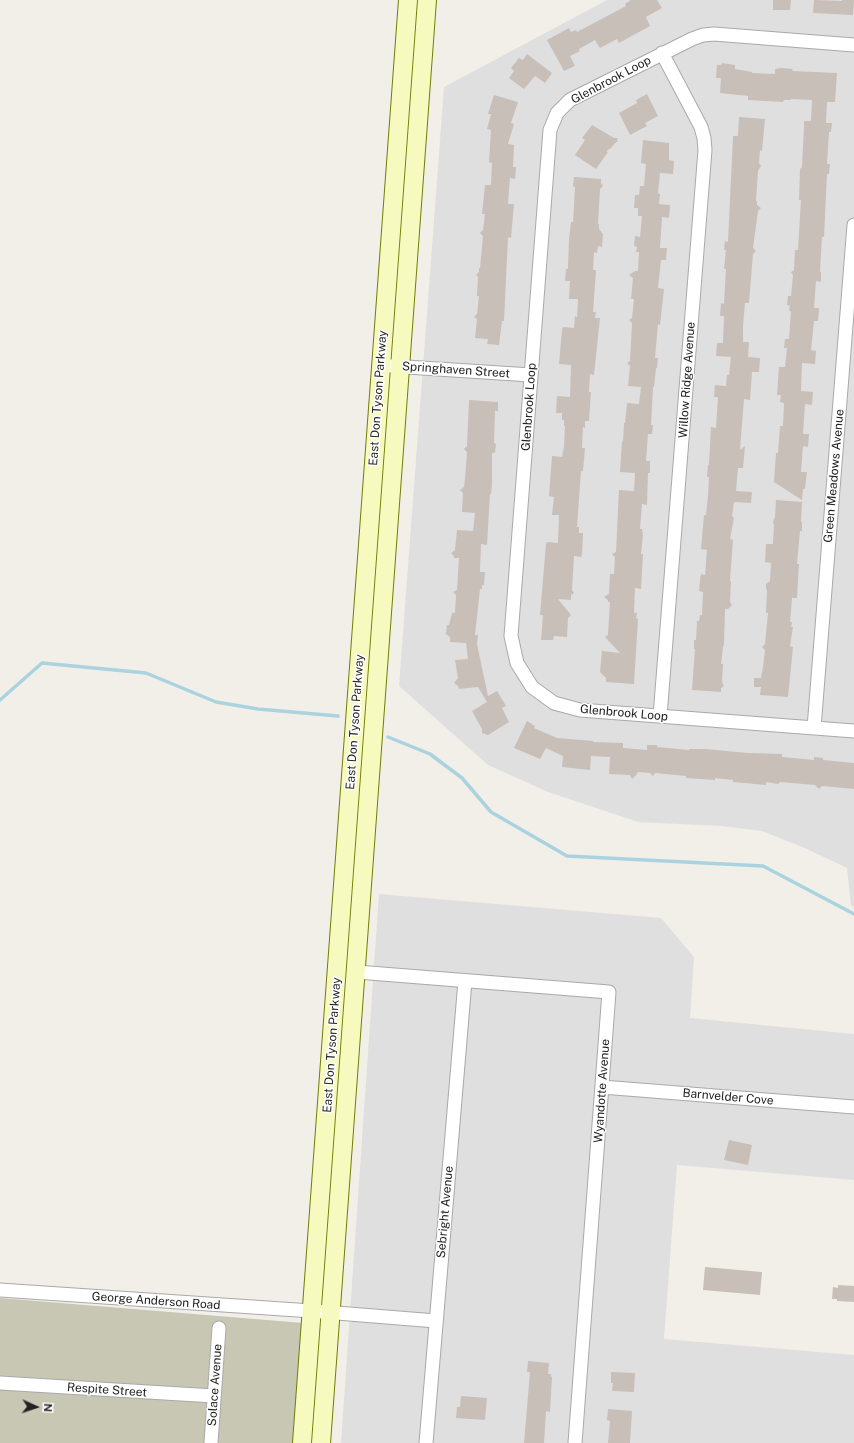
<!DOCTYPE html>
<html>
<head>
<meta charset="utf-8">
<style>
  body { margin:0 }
  #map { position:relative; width:854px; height:1443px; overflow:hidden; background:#f2efe9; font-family:"Public Sans",sans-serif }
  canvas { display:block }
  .north { position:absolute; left:16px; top:1387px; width:40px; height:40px; -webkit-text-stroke:3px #fff; paint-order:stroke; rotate:93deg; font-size:11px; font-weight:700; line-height:16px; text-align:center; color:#222 }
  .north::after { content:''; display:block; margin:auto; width:14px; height:18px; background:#222; clip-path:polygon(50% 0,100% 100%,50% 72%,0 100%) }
</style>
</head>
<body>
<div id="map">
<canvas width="854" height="1443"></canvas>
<div class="north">N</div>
</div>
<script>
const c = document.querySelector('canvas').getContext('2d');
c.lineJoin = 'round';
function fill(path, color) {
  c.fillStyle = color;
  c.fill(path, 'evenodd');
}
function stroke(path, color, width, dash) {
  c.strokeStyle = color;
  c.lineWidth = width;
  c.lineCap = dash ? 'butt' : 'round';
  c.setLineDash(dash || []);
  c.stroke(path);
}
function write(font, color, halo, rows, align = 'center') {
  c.font = font + ' "Public Sans",sans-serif';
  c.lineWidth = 3;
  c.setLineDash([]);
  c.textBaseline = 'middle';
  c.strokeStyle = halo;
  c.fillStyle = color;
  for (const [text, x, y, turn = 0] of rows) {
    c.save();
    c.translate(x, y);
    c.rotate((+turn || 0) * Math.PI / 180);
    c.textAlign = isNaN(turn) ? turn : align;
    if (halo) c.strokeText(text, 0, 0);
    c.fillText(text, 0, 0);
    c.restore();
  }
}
const residential = new Path2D(`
  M607,0H854V907L851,905L847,868L805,848L762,831L722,826L638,822L548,792L488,765L399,686L444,87Z
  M379,894L661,918L694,957L690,1018L854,1034V1180L677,1165L664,1339L854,1355V1443H341Z`);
const construction = new Path2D(`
  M0,1298L303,1323L293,1443H0Z`);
const stream = new Path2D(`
  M0,700L42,663L146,673L216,702L258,709L338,716
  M388,737L430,754L462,778L491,812L567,856L763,866L854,914`);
const building = new Path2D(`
  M631,0H657L662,8L646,17L650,26L619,43L617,39L600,48L595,40L579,49L580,51L570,56L575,66L564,71L547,40L569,28L571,32L576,30L577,32L626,6L625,4Z
  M773,0H791L790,10H773Z
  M814,0L842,1V0H854L853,15L813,13Z
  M527,54L552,73L545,83L535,76L524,89L509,78L514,71L511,68L519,58L523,60Z
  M722,63L735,65V69L752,72V73L775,74V69L781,68L793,69L792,71L837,73L835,102H827L826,123H832L831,132H829L827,164H830L829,174H827L824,237H822L820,272H821V282L816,281L814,308H819L818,321H814L811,350L816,351L815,364L802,363L801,391L813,392L812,405L805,404L803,434H809L808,447L803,446L801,472H807L805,489H803L802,500L774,482L776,453H778L780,426H783L784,403L780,402L781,395H777L779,367H785L787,348H784L785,339H789L791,311H789L790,306L787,305L788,296H791L793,275L791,272L794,270L795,250H798L801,200H799L800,169L802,167L804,126V121H811L812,100L791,99V100H784L783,102L748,100V96L720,93L721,78H716L717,65H721Z
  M647,94L658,116L645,123L647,126L630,135L619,113L637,103L636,100Z
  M494,95L518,102L511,123L514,124L508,144L514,145L513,167H516L515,179L510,178L508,204H514L511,238L508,237L504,321H502L499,345L487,344L488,339L475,338L477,319L474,317L477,314L479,296H477L478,277L476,275L479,272V268H480L483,236L480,233L483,230L485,214H482L485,185H491L492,163L489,162L491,130L487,129L491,114H488Z
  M739,117L765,119L762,151L760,150L759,163L761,166L758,171L756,201H757V205L761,208L758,211L753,248L756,251L753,254L749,303H745L743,326V342H749L748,357L760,358L759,372H752L750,400L744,399L740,450L745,446L743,468H738L736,491L752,492L751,503L734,502L732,516L734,518L730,539L733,540L730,581H731L730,602L732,605L728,609H725L724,645L723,647L721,664H723L722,682L724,686L721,688V692L692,690L695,649H694V640H696L697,621H699L700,615H702L703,592L699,591L700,580L701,574L705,575L707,550L701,549L704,515H706L708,496L709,477H707L708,465H709L711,427L716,428L718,397H714L715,385L726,386L727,375H729L731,357L716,356L717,343H723L724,316H720L721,303L724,304L726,269H724L726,250H724L725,241L728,242L733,136H738Z
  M592,125L614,138H618L617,140L618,141L615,143L611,148L606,151L608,152L596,169L575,155L585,140L582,138Z
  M643,140L669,143V160L674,161L673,174L660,173L658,194H660L659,204L670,205L669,218L662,217L660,248H667L666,260H661L658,288L664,289L660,325L658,324L655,358H658L657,368H656L654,387H653L651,425H653L652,434H648L646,461H650V473H648L647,505L642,504L640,529H642L643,535L641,554H643L641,589L635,588L634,613H637L636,618L638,619L634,684L606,682V678L600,672L602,651L620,653L605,637L608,635L610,602H608V600L604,597L609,594L610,574H614L615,557L612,554L616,552L619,490L634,491L635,473L620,472L622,441L623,442L624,423H625L627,403L639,404L641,387L628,386L630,366L627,363L630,361L632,323L629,320L632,318L634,299H631L633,278L629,275L635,271H638L639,252H636L637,247L634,246L635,236L640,237L642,216H638V208H634L635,195H639L640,186H644L646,164L641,163Z
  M574,177L601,179V183L603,186L600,189L598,224H599V229L603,234L602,247L598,246L597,253L594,252L593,270H596L593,312H596L595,318H600L594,375L590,374L589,392H591L589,421H585V428L583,427L582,448H585L583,471H581L577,527H579V533H583L582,555L581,557L574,556L572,590L574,593L571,595V600L558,599L571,615L568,618L567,637L554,636L553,640H541L543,615H540L546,544L547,542L558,543L559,515H552L554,497L549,496L552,456L562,457L564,447L565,426H564V420H562V413H556L557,396L570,397L571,365L559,364L562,330L563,327L574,328L575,316L577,317L578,299H569L570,281H565L566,269H568L569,239L571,222H573L574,206L575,187L573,186Z
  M469,400L498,402V411H495L494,443L496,444L495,453H492V485L491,494H490L487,545L481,544L480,572H485L484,585H482V589H480L475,635H478L477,644L488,696L497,691L506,706L502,708L509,722L488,735L482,733V729L472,711L487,702L478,687L459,689L458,686L454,683L458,678L455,660L468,659L466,643L450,642V637L446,634L447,625H449L452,613H455L456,595L453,592L457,590L459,558H454V556L451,553L455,550L457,530L473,531L475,513L462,512L463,493L460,490L464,487L465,479L467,452L464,449L467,446Z
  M776,500L802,502L801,522H802V531H800L797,564H799L797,598H792L790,622H792L791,627H793L790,646L793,647L788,697L760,695L761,687H754V678H761L763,667L765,650L762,647L765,644L768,613H766L767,590L766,589V584L770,581L771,563L765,562L766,544H773L774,525L773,522L775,517Z
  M527,721L535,726L534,728L557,738L593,741V742L623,743V748L647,750V745H657V747L689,750V749H705L748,753L782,754V757L814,760V757L823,758V760L854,763V789L822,786L819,789L815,785L780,782L778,784L766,782V785L733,782V780L715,778V780L686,778V776L655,773L653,776L650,773L638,772L637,774L632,779L630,775L609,774L610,757L591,756L590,770L562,767L563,756L546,748L540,759L514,748Z
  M729,1140L752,1145L748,1165L724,1160Z
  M705,1267L762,1272L760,1295L703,1290Z
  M838,1285L854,1286V1302L837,1301V1299H832L833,1287L838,1288Z
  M528,1361L549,1363L548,1374H551V1377H552L550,1412L546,1411L544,1443H524L530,1372H527Z
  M611,1372L635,1373L634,1392L612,1391L613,1383H611Z
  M461,1396L487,1398L485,1420L456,1418L457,1407H460Z
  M608,1409L632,1411L630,1443H608L610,1421L607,1420Z`);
const minor = new Path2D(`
  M854,45L714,34L703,35L692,39L570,100L557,113L550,130L511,636L517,663L532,687L554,703L580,710L854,731
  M391,366L531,375
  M660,716L705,150L704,138L701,127L662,53
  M814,728L854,225
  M357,972L609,992L575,1443
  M602,1087L854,1107
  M0,1290L312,1311L436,1321
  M0,1383L214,1396
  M211,1443L219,1328
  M426,1443L465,981`);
const secondary = new Path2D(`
  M302,1443L408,0
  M321,1443L427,0`);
const streetNames = [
  ["Glenbrook Loop",611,80,-28],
  ["Springhaven Street",456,370,4],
  ["Willow Ridge Avenue",687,380,-86],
  ["East Don Tyson Parkway",378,398,-86],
  ["Glenbrook Loop",529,407,-86],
  ["Green Meadows Avenue",834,476,-85],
  ["Glenbrook Loop",624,713,5],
  ["East Don Tyson Parkway",355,722,-86],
  ["East Don Tyson Parkway",332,1045,-86],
  ["Wyandotte Avenue",602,1091,-86],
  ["Barnvelder Cove",728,1097,5],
  ["Sebright Avenue",445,1212,-85],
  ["George Anderson Road",156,1301,4],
  ["Solace Avenue",215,1385,-86],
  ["Respite Street",107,1390,4]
];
fill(residential, '#e0dfdf');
fill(construction, '#c7c7b4');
stroke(stream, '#aad3df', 3.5);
fill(building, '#c7bfb8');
stroke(minor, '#a9a9a9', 15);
stroke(secondary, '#707d05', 20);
stroke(minor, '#fff', 13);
stroke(secondary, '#f7fabf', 18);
write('12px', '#222', '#fff', streetNames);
</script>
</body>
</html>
